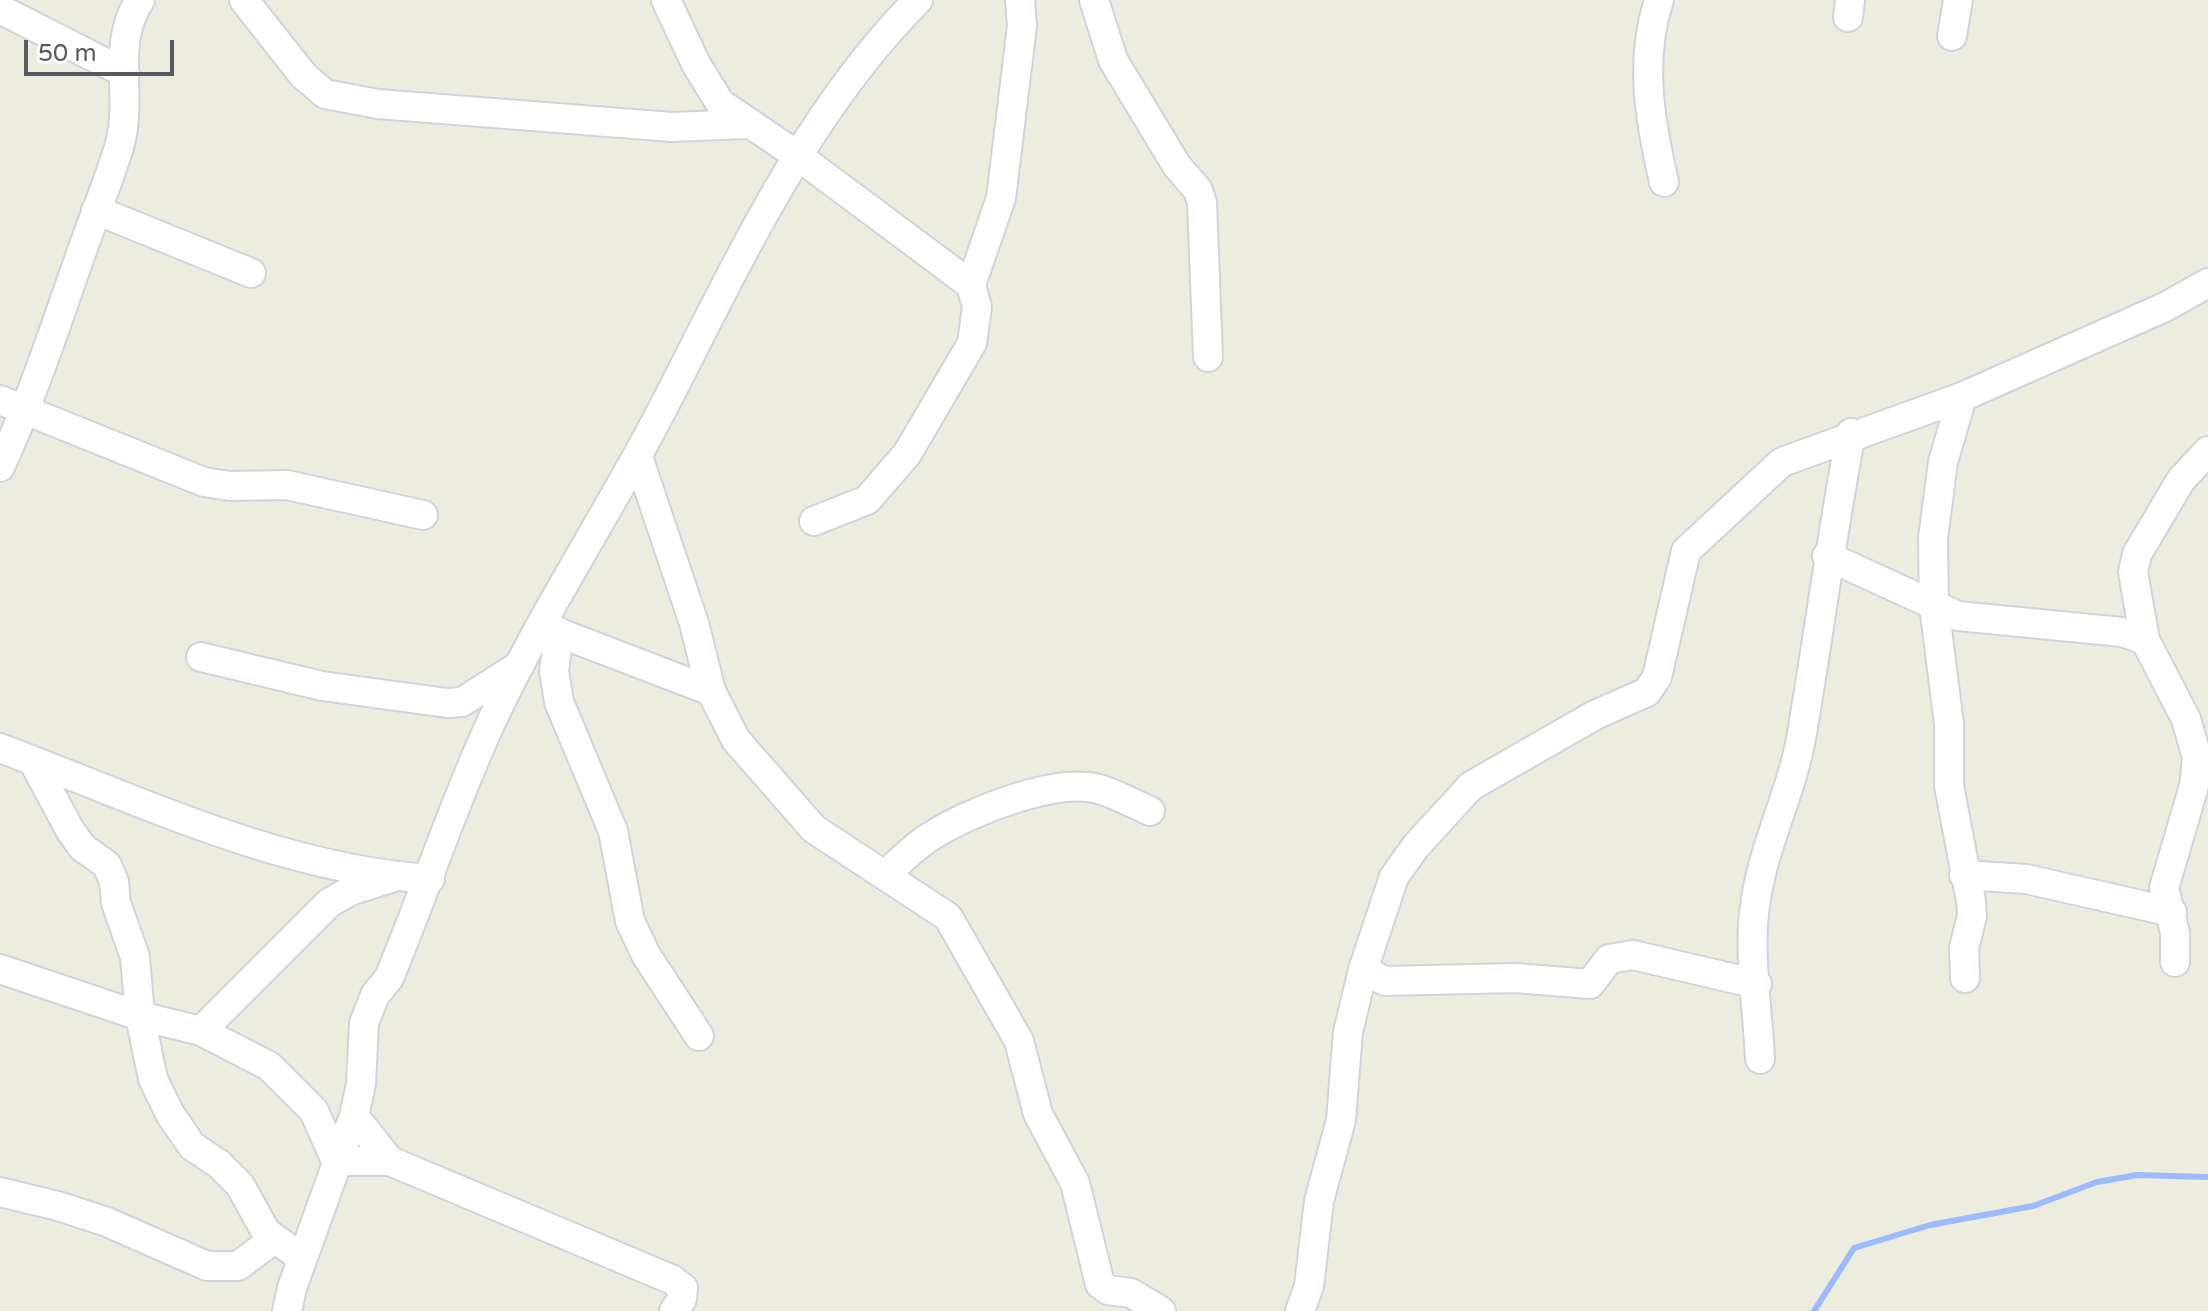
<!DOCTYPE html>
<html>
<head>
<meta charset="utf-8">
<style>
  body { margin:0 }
  #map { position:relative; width:2208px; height:1311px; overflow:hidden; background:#ecedde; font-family:"Varela Round",sans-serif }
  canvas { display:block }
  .scale { position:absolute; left:24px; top:40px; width:150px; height:36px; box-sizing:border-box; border:4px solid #585a62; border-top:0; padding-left:10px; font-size:24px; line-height:28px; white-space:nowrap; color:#585a62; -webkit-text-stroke:6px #fff; paint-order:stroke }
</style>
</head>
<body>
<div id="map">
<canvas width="2208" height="1311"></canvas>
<div class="scale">50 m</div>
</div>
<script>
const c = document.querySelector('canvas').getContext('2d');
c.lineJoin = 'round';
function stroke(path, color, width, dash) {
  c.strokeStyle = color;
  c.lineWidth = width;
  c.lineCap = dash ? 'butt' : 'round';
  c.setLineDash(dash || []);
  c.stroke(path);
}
const stream = new Path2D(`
  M1814,1311L1854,1248L1930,1225L2033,1206L2097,1182L2137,1175L2208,1177`);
const minor = new Path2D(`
  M244,0L303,75L325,94L378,104L672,127L747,124
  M666,0L696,64L720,103L798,156L971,285L977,307L972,343L907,454L867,500L814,521
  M1094,0L1113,60L1177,166L1198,190L1202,203L1208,357
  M1659,0C1639,61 1650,121 1664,182
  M0,9L125,73
  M1848,17L1850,0
  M1952,36L1958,0
  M96,210L251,273
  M971,285L1001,198L1022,26L1020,0
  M1962,397L1943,462L1933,538L1934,606L1949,724V786L1971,901L1972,916L1964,948L1965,978
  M0,400L204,482L230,486L287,485L423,515
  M638,457L694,623L711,691L736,740L814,829L948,917L1019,1041L1038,1114L1075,1183L1100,1284L1108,1290L1131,1293L1161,1311
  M0,467C31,400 54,331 78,262C91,224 107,186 119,147C134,97 110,45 140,0
  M1827,556L1958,616L2122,632L2145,640
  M544,627L711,691
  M559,632L554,671L559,702L613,831L630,921L646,955L699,1036
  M201,657L322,686L447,703L462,702L520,665
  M0,748C139,800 280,869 430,879
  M33,761L70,830L82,847L107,865L114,882L116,903L135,957L140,1016L153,1079L170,1114L192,1146L219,1164L240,1185L266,1232L302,1258
  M885,875C900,862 915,845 933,835C969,812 1056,777 1099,789C1116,794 1134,804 1150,811
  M1964,875L2026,879L2172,912
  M2175,962V933L2164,888L2194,786L2197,757L2186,719L2145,640L2133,572L2137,554L2181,480L2208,451
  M0,969L140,1016L201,1031L269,1066L314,1111L336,1161H390L673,1280L683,1288L682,1299L674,1311
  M1363,970L1385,981L1515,978L1590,984L1609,959L1633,955L1757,984
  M201,1031L329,903L350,891L391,878
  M1760,1059C1758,1013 1749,958 1754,914C1760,850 1792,795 1802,733C1819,633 1832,533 1851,433
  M354,1116L390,1161
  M0,1192L58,1206L107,1222L207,1266H238L274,1239
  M287,1311L292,1288L354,1116L361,1084L364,1023L375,995L389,978C421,901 447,823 480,747C531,629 604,522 663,408C736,267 805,113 918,0
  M1300,1311L1309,1286L1319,1201L1341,1120L1348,1032L1363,970L1394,877L1416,846L1471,786L1595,715L1647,692L1657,677L1686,551L1782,462L1962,397L2165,307L2208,283`);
stroke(stream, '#9cbaff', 6);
stroke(minor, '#d2d3da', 32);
stroke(minor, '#fff', 28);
</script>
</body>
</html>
